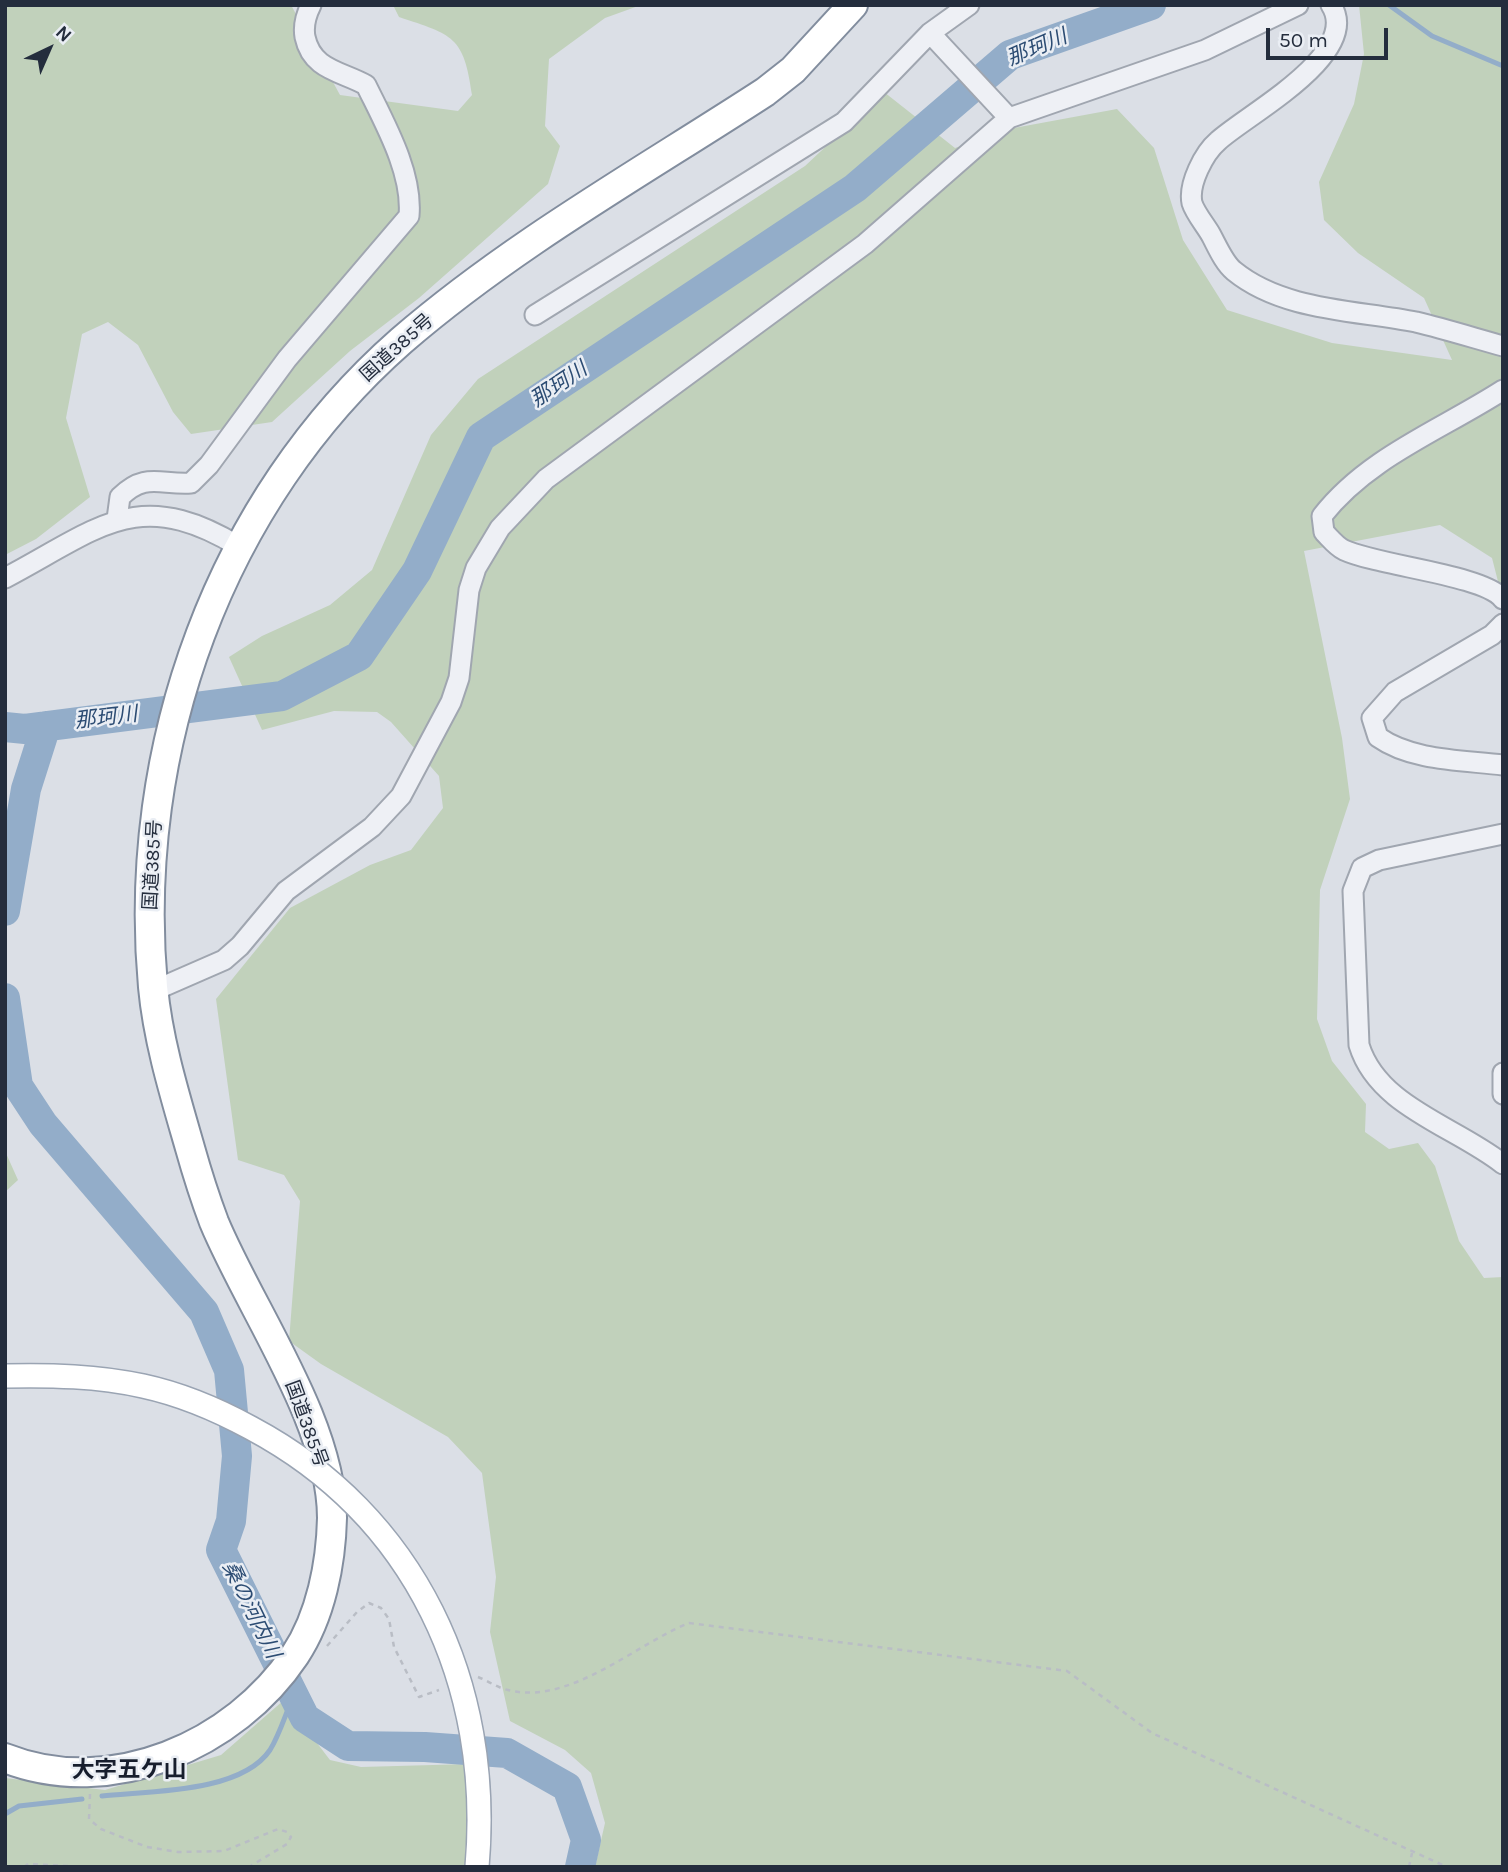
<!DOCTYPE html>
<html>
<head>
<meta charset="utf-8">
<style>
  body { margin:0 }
  #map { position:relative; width:1508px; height:1872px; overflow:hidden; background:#dbdfe6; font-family:Karla,sans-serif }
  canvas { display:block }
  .frame { position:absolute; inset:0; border:7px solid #242d3d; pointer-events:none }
  .north { position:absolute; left:14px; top:14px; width:70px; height:70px; -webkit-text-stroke:5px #eaeef4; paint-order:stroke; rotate:44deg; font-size:19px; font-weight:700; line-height:28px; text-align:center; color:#242d3d }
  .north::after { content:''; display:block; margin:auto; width:24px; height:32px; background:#242d3d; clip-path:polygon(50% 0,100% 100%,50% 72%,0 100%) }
  .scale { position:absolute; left:1266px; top:28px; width:122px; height:32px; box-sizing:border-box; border:4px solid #242d3d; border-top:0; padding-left:9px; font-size:21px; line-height:24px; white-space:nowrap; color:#242d3d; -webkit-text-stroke:5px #eaeef4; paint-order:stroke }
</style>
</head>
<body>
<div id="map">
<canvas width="1508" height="1872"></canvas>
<div class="frame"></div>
<div class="north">N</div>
<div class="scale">50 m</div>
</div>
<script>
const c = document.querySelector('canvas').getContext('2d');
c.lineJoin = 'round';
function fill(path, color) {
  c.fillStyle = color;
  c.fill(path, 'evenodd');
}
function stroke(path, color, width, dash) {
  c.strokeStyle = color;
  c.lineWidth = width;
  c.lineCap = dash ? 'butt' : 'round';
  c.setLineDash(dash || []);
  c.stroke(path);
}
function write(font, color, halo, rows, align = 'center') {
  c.font = font + ' Karla,"Noto Sans JP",sans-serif';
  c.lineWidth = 5;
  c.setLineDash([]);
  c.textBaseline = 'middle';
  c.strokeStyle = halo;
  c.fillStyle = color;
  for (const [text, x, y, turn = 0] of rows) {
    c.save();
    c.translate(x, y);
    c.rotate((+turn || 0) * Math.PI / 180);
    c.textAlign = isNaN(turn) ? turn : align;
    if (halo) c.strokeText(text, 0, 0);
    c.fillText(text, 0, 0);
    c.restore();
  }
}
const green = new Path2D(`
  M5,5H291L340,95L458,111L472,95C464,36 453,35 399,17L393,5H641L605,18L549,59L545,126L560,146L548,184L419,298L350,351L272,422L191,434L173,412L138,345L108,322L82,334L66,418L90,497L36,539L5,555Z
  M1359,5H1503V601L1492,558L1440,525L1304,551L1342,738L1350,799L1320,890L1317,1019L1332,1061L1366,1104L1365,1132L1389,1149L1418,1143L1435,1166L1459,1241L1484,1278L1503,1277V1867H595L605,1823L591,1773L565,1750L510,1721L490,1632L496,1577L482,1473L448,1437L321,1364L289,1341L300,1201L284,1175L238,1160L216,999L290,908L370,865L411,850L443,808L439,776L391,722L377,712L334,711L262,730L229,657L262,636L330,605L372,570L431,435L478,379L805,166L884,92L955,148L1014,128L1117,109L1154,148L1183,240L1227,310L1332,343L1452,360L1424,298L1358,253L1324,220L1319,182L1354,104L1364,54Z
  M5,1151L18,1180L5,1192Z
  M284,1700L330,1760L361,1767L469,1764L465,1867H5V1778L105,1790L221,1755Z`);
const stream = new Path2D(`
  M1389,5L1432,36L1503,66
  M102,1796C150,1791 241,1793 270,1750C280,1734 286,1712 294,1695
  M5,1814L19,1806L82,1799`);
const river = new Path2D(`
  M5,727L25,729L282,696L359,656L417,571L481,437L855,188L1010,55L1151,5
  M5,911L26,789L46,726
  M5,998L18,1086L43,1124L204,1312L229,1370L237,1456L231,1521L221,1550L305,1718L348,1746L425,1747L507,1753L567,1787L586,1840L580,1867`);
const path = new Path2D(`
  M327,1646L357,1612L369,1603L381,1608L389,1619L394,1647L419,1697L439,1690
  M478,1677C488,1681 498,1688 508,1690C569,1706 636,1644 689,1623L1067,1671L1152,1733L1447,1867
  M90,1794L89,1819L101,1829L147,1847L178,1852L224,1851L278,1829L287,1832L291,1837L287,1844L249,1867
  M24,1867L28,1864L89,1867
  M1409,1867L1412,1853`);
const minor = new Path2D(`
  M1331,5C1363,54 1246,115 1218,141C1204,153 1188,184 1192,203C1195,213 1206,226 1211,235C1217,246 1224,263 1234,271C1283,311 1356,310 1416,322C1445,329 1474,338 1503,346
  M930,33L1009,118
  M535,315L844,122L930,33L969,5
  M1503,390C1441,430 1368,457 1322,516L1324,532C1330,538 1336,546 1344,550C1379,566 1484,575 1503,599
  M117,519L120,497C145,472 160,485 191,483L209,465L287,359L409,216C413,173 385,124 366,85C341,71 312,70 305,37C303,26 306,15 311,5
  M5,578C98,529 137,485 238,546
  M1503,624L1492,635L1395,692L1372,718L1378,737C1412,761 1462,760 1503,765
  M1503,834L1379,860L1362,868L1353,891L1359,1045C1378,1107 1455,1126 1503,1164
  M153,991L224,960L240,946L286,891L372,827L401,796L451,702L459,678L469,590L476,568L500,528L546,479L865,244L1009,118L1205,50L1298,5
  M1503,1073V1094`);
const highway = new Path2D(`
  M5,1758C111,1800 235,1745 295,1655C321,1616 331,1563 332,1518C332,1422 250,1309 214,1222C205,1198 197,1173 190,1148C175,1096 158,1041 153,987C131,748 219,501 401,341C512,245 642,172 765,92L793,70L853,5`);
const majorBridge = new Path2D(`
  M5,1376C51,1375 97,1376 143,1386C180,1394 218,1410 251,1428C416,1516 493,1684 477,1867`);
const streetNames = [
  ["国道385号",397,348,-42],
  ["国道385号",153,865,-87],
  ["国道385号",306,1424,70]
];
const waterNames = [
  ["那珂川",1037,48,-23],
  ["那珂川",559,385,-34],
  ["那珂川",106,718,-7],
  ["桑の河内川",251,1610,64]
];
const quarterNames = [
  ["大字五ケ山",129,1770]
];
fill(green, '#c1d1bb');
stroke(stream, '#93adc9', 5);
stroke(river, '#93adc9', 30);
stroke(minor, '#a0a6b0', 23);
stroke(highway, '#828d9e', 32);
stroke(path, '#b9bdc5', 2.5, [5, 5]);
stroke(minor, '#eef0f5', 19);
stroke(highway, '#fff', 28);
stroke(majorBridge, '#9aa4b3', 26, []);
stroke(majorBridge, '#fff', 23);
write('19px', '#242d3d', '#eaeef4', streetNames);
write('italic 21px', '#2c4c73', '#eaeef4', waterNames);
write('bold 23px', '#171e2d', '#eaeef4', quarterNames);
</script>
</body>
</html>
